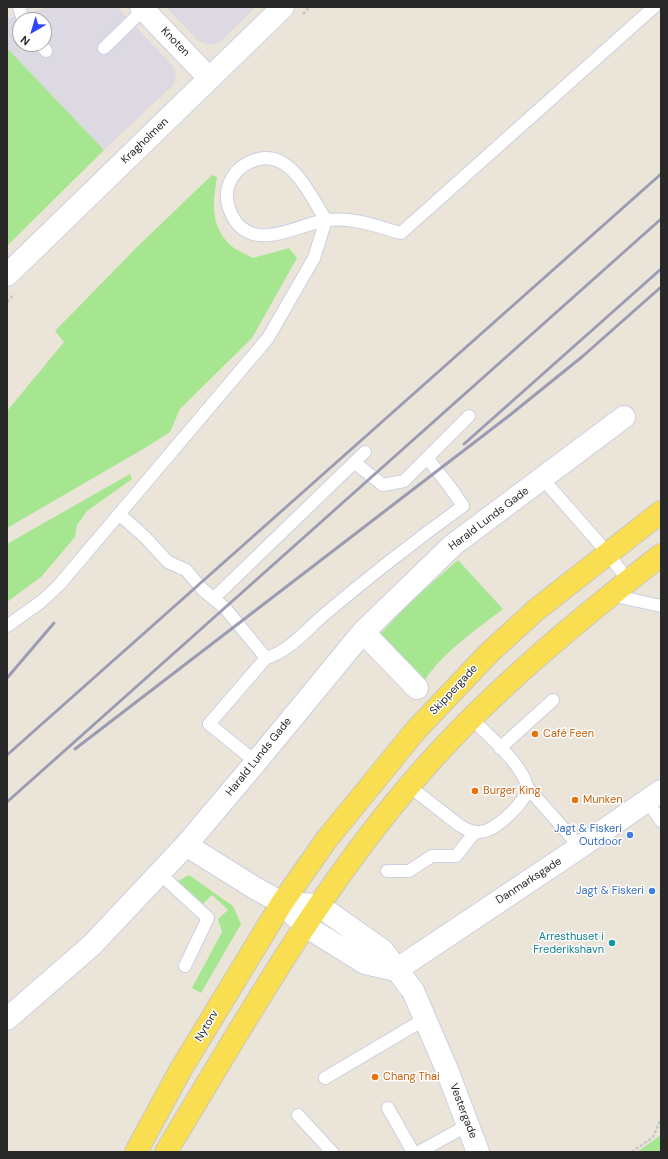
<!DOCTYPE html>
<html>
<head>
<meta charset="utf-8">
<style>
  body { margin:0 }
  #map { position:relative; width:668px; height:1159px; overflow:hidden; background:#ebe4d8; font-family:"DM Sans",sans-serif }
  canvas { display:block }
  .frame { position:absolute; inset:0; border:8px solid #282828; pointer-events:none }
  .north { position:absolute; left:12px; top:12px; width:40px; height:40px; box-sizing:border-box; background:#fff; border:1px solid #a9a9a9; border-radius:50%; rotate:218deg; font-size:11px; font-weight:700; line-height:16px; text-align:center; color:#282828 }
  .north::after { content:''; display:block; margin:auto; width:14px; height:18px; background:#3147ff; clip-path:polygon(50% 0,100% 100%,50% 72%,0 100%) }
</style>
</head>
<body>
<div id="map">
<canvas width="668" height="1159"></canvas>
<div class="frame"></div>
<div class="north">N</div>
</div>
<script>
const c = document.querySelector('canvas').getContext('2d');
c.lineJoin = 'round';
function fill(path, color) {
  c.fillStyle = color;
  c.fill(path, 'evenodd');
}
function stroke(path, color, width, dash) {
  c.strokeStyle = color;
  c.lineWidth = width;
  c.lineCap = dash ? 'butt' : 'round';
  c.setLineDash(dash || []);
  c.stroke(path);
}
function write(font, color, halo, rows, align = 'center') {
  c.font = font + ' "DM Sans",sans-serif';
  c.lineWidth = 3;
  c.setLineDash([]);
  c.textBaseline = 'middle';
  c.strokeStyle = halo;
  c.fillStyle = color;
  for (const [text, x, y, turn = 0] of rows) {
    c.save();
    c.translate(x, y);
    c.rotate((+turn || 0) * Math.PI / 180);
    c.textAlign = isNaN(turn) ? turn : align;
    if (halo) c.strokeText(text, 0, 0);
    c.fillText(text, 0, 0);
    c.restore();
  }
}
const industrial = new Path2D(`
  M49,7H117L173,66L176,75L174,84L104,150L7,48V19ZM20,20H44V44H20Z
  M166,7H256L219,43L208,45L197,40Z`);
const green = new Path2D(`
  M7,48L104,150L7,246Z
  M212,175L217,177C213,203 210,223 229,244C235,250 246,254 253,258L289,248L297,258L252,338L180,409L170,432L145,448L7,528V411L64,342L55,331L136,248Z
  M130,474L132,479L87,511L77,525L75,537L41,577L7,602V544Z
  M458,560L503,609C474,631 442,653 422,684L380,634L409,603Z
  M189,875L233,906L241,924L201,993L192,988L222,932L218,919L228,910L212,895L203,904L178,881Z
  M661,1135V1152H637Z`);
const path = new Path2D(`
  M303,14L310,7
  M7,302L14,294
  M632,1152L653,1137L661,1119`);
const service = new Path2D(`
  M19,7L23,20
  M40,44L46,51
  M104,48L143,10
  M326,220C307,191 286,138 243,166C234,172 226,185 227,197C227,205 230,212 234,219C256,253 298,224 327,220C353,217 376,226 401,233L654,7
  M355,463L383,485L404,481L469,416
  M542,478L599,543L629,581
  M119,514L145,537L168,562L186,570L202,589L225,608L266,658
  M611,595L661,606
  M214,598L365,452
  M7,626L42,601L59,585L268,338L314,258L326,220
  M500,748L553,700
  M256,762L209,724L266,658C289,652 308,628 326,613C370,576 416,540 463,506L450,487L427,458
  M409,786L459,825C467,830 475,834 485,831C497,828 529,800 527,787C524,766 486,733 471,718
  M527,787L580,847
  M647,801L661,821
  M387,871H409L432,856H456L475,832
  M159,873L208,918L185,966
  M325,1078L425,1019
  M388,1108L413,1152
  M298,1115L332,1152
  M419,1152L468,1125`);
const minor = new Path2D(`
  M141,7L209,78
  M363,632L417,688
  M186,845L255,888L282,903L304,925L365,963L396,970
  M282,903L318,905L382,950L413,991L447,1070L478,1152
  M396,970L580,847L661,791
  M7,1019L92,945L186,845L256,762L363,632L453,545L624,417`);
const tertiary = new Path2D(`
  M7,275L283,7`);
const primary = new Path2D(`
  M136,1152L181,1069L282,903L327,839L416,730L489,653L536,610L661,512
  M166,1152C242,1027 314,898 409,786C483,698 571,626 661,555`);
const rail = new Path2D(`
  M464,444L661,269
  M7,678L54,623
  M75,749L510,415L583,356L661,287
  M7,755L661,174
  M7,802L661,219`);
const markers = [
  [535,734,4,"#e8710a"],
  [475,791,4,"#e8710a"],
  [575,800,4,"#e8710a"],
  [630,835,4,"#3f7fe0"],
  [652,891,4,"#3f7fe0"],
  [612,943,4,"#0f9aa8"],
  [375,1077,4,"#e8710a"]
];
const streetNames = [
  ["Knoten",175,42,46],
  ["Kragholmen",145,141,-44],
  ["Harald Lunds Gade",489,519,-37],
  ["Skippergade",454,690,-47],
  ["Harald Lunds Gade",259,757,-51],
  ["Danmarksgade",529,881,-33],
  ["Nytorv",207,1026,-59],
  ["Vestergade",463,1111,69]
];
const foodNames = [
  ["Café Feen",543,734],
  ["Burger King",483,791],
  ["Munken",583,800],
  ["Chang Thai",383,1077]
];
const shopNames = [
  ["Jagt & Fiskeri",622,829],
  ["Outdoor",622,842],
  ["Jagt & Fiskeri",644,891]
];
const cultureNames = [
  ["Arresthuset i",604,937],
  ["Frederikshavn",604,950]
];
fill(industrial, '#ddd9e3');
fill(green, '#a7e690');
stroke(service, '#cdcfe2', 14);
stroke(minor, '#cdcfe2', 24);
stroke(tertiary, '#cdcfe2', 24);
stroke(primary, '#c7c7c7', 24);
stroke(path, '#c7c7c7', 2.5, [3, 2]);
stroke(service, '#fff', 12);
stroke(minor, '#fff', 22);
stroke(tertiary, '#fff', 22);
stroke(primary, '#f8de50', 22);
stroke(rail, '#9b9cb3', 3);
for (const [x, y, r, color] of markers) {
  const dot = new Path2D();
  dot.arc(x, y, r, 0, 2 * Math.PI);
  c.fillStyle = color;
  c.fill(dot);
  stroke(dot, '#fff', 1.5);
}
write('11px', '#282828', '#fff', streetNames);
write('11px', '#c56008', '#fff', foodNames, 'left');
write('11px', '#366cbe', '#fff', shopNames, 'right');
write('11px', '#0d838f', '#fff', cultureNames, 'right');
</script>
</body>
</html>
